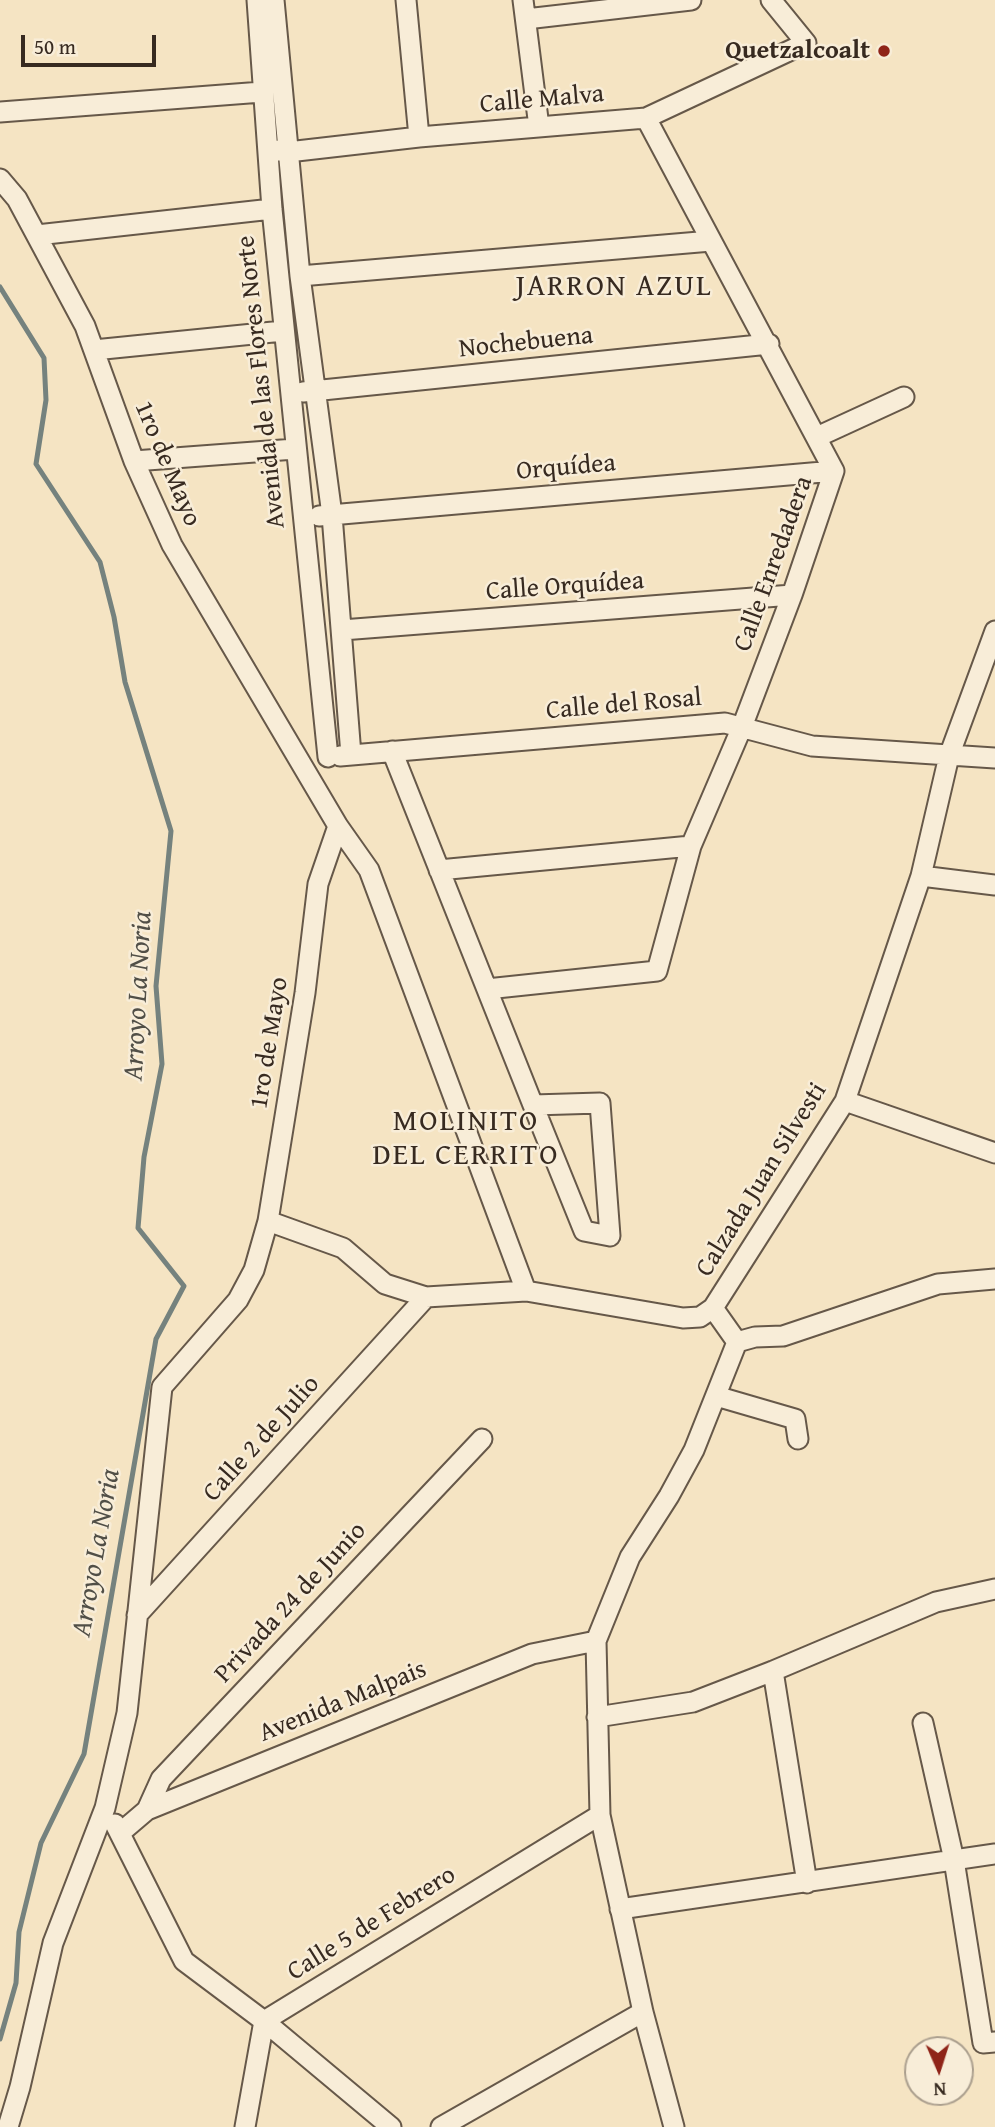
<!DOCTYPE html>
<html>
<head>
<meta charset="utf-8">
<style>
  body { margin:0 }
  #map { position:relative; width:995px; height:2127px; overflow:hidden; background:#f5e4c3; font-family:"Gentium Book Plus",serif }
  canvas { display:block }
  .north { position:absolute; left:904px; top:2036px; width:70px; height:70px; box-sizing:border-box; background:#f8edd8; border:2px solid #ab9f8e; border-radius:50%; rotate:177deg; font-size:19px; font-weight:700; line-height:28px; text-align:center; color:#372a20 }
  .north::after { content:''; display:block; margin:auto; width:24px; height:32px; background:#8f2418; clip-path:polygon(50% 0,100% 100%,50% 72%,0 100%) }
  .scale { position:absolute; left:21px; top:35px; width:135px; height:32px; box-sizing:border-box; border:4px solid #372a20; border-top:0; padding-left:9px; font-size:21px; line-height:24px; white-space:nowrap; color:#372a20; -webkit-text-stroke:5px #f8edd8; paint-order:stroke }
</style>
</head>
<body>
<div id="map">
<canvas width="995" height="2127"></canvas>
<div class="north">N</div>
<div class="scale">50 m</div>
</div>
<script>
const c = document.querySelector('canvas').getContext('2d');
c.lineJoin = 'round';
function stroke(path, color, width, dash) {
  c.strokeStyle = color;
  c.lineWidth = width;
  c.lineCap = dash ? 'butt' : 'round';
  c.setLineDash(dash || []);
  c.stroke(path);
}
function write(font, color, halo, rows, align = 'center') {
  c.font = font + ' "Gentium Book Plus",serif';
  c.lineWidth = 5;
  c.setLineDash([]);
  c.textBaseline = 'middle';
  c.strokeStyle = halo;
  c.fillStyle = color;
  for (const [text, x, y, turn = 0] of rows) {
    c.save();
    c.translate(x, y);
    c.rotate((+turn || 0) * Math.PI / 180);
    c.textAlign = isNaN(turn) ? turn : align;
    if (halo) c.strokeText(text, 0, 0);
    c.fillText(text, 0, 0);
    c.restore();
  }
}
const stream = new Path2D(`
  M0,287L44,358L46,400L36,464L100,562L114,617L125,682L171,831L156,986L162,1064L144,1157L138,1228L184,1286L156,1339L84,1754L41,1843L19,1932L16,1983L0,2039`);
const minor = new Path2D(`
  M257,0L272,209L328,757
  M274,0L300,276L332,515L351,755
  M406,0L419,137
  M523,0L539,127
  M526,19L691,0
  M0,112L262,92
  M274,150L288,152L419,137L646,118L806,43L771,0
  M0,179L17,199L85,326L134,461L172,545L338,826L369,870L526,1291
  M37,235L272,209
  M300,276L711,241
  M94,350L283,331
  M303,392L769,344
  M817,437L904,397
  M134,461L295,449
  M319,516L834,471
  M342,630L792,595
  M392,751L533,1105
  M340,756L725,723L812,746L995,758
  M439,870L691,846
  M921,876L995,885
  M487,989L657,971L691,846L742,727L792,595L834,471L646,118
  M845,1101L995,1153
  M600,1103L610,1236L584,1231L533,1105Z
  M268,1221L343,1248L385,1284L426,1297L526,1291L683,1318L700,1317L713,1308L845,1101L921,876L949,756L995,631
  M737,1342L755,1337L783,1336L938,1284L995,1279
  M716,1396L795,1419L798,1439
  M137,1615L426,1297
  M773,1671L807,1883
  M597,1717L693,1702L773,1671L936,1602L995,1589
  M923,1723L954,1860L983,2043L995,2042
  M147,1810L161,1779L482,1439
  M115,1824L184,1961L264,2021L391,2127
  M120,1833L147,1810L532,1654L596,1641
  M620,1909L995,1854
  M8,2127L20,2087L53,1943L105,1808L127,1713L162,1387L238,1300L254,1270L268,1221L305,993L318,884L338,826
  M245,2127L264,2021L600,1815
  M441,2127L643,2012
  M674,2127L643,2012L600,1815L596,1641L630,1557L669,1496L694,1450L737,1342L713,1308`);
const markers = [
  [884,51,7,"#8f2418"]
];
const poiNames = [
  ["Quetzalcoalt",870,51]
];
const streetNames = [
  ["Calle Malva",542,100,-5],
  ["Nochebuena",526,343,-6],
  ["Avenida de las Flores Norte",262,382,-96],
  ["1ro de Mayo",167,464,67],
  ["Orquídea",566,468,-5],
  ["Calle Enredadera",774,564,-70],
  ["Calle Orquídea",565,587,-4],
  ["Calle del Rosal",624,705,-5],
  ["1ro de Mayo",270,1043,-81],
  ["Calzada Juan Silvesti",762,1180,-58],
  ["Calle 2 de Julio",262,1439,-48],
  ["Privada 24 de Junio",291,1603,-47],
  ["Avenida Malpais",343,1702,-22],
  ["Calle 5 de Febrero",372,1924,-32]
];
const waterNames = [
  ["Arroyo La Noria",139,996,-87],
  ["Arroyo La Noria",97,1553,-80]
];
const quarterNames = [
  ["JARRON AZUL",614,287],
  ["MOLINITO",466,1122],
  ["DEL CERRITO",466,1156]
];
stroke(stream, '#75827e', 5);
stroke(minor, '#665849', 23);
stroke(minor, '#f8edd8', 19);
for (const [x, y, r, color] of markers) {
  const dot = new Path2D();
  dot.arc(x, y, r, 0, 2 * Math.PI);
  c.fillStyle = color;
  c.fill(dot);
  stroke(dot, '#f8edd8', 2.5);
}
write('bold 26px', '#372a20', '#f8edd8', poiNames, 'right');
write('26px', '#372a20', '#f8edd8', streetNames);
write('italic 28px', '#514f47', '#f8edd8', waterNames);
c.letterSpacing = '2px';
write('30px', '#372a20', '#f8edd8', quarterNames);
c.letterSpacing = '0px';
</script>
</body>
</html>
